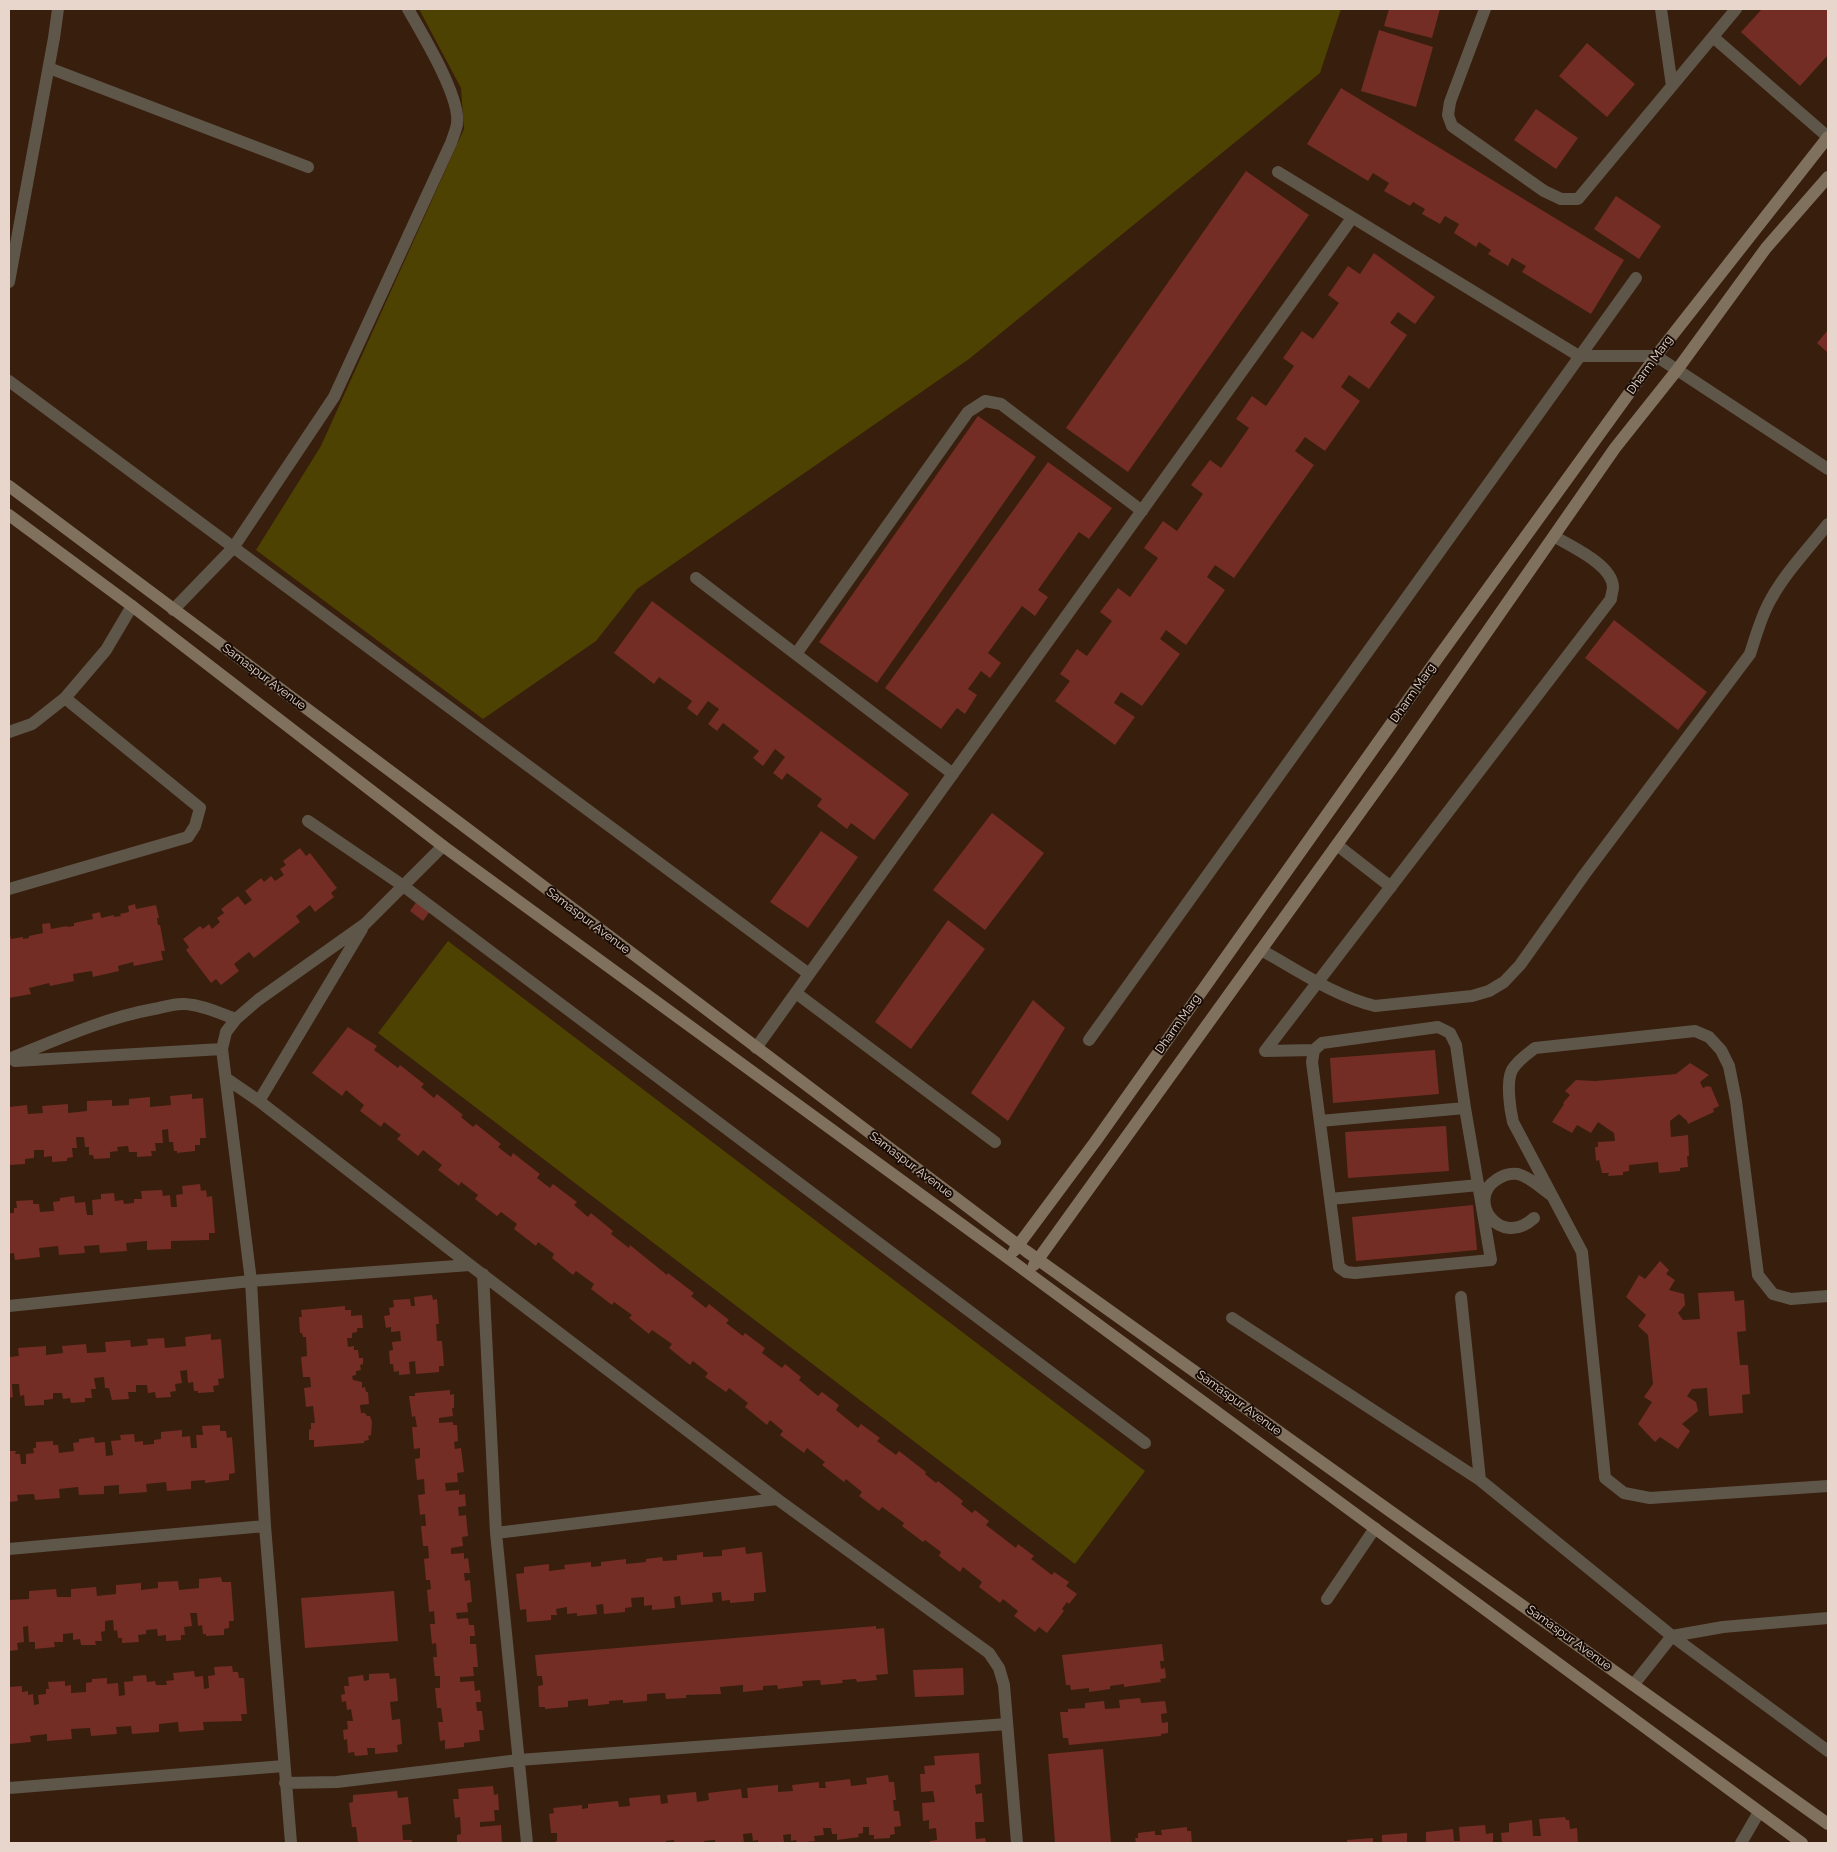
<!DOCTYPE html>
<html>
<head>
<meta charset="utf-8">
<style>
  body { margin:0 }
  #map { position:relative; width:1837px; height:1852px; overflow:hidden; background:#381e0d; font-family:Raleway,sans-serif }
  canvas { display:block }
  .frame { position:absolute; inset:0; border:10px solid #e8d6cc; pointer-events:none }
</style>
</head>
<body>
<div id="map">
<canvas width="1837" height="1852"></canvas>
<div class="frame"></div>
</div>
<script>
const c = document.querySelector('canvas').getContext('2d');
c.lineJoin = 'round';
function fill(path, color) {
  c.fillStyle = color;
  c.fill(path, 'evenodd');
}
function stroke(path, color, width, dash) {
  c.strokeStyle = color;
  c.lineWidth = width;
  c.lineCap = dash ? 'butt' : 'round';
  c.setLineDash(dash || []);
  c.stroke(path);
}
function write(font, color, halo, rows, align = 'center') {
  c.font = font + ' Raleway,sans-serif';
  c.lineWidth = 4;
  c.setLineDash([]);
  c.textBaseline = 'middle';
  c.strokeStyle = halo;
  c.fillStyle = color;
  for (const [text, x, y, turn = 0] of rows) {
    c.save();
    c.translate(x, y);
    c.rotate((+turn || 0) * Math.PI / 180);
    c.textAlign = isNaN(turn) ? turn : align;
    if (halo) c.strokeText(text, 0, 0);
    c.fillText(text, 0, 0);
    c.restore();
  }
}
const green = new Path2D(`
  M419,9H1341L1320,73L969,359L637,589L596,641L483,719L256,550L321,446L464,129L461,88Z
  M448,941L1145,1471L1075,1564L378,1033Z`);
const building = new Path2D(`
  M1389,9H1440L1432,38L1384,26Z
  M1762,9H1828V55L1800,86L1741,32Z
  M1379,30L1433,47L1416,107L1361,91Z
  M1587,43L1635,84L1607,117L1559,76Z
  M1341,88L1624,260L1591,314L1522,272L1526,266L1512,258L1508,266L1488,254L1491,250L1479,242L1476,247L1454,233L1459,224L1445,216L1440,224L1422,214L1425,209L1413,202L1410,206L1384,191L1389,183L1373,173L1368,181L1307,144Z
  M1536,109L1578,138L1556,169L1514,140Z
  M1246,171L1309,215L1128,472L1066,428Z
  M1616,196L1661,226L1639,259L1594,229Z
  M1374,253L1435,297L1415,324L1398,312L1390,323L1407,335L1369,389L1349,375L1341,387L1360,401L1325,451L1305,437L1295,451L1314,465L1234,578L1215,565L1207,577L1225,590L1186,645L1166,630L1160,639L1180,654L1142,706L1121,692L1114,703L1135,717L1115,745L1055,701L1070,681L1060,674L1077,649L1087,656L1112,621L1100,612L1118,588L1130,597L1158,558L1144,548L1163,521L1177,531L1203,494L1191,485L1210,460L1221,468L1249,428L1236,419L1252,396L1266,406L1294,366L1283,358L1302,331L1313,339L1339,303L1328,295L1348,266L1360,274Z
  M1828,330V353L1817,343Z
  M978,416L1036,457L877,683L819,642Z
  M1048,462L1112,508L1089,539L1079,532L1038,590L1048,597L1035,616L1022,606L988,653L1001,663L990,678L981,671L968,689L977,695L965,714L957,708L941,729L885,688Z
  M652,601L909,794L874,840L851,823L847,829L817,806L822,799L787,773L782,780L773,773L785,757L775,749L763,766L753,758L759,751L723,723L717,731L708,724L719,709L708,701L697,716L687,708L692,701L659,677L654,684L614,653Z
  M1614,620L1707,692L1678,730L1585,658Z
  M992,813L1044,853L985,930L933,890Z
  M821,831L858,857L808,928L770,902Z
  M300,848L306,856L310,853L337,888L331,893L334,897L315,912L310,905L296,916L300,922L254,958L249,952L234,964L239,971L221,985L216,979L211,983L186,950L189,947L183,939L200,926L203,929L209,924L212,929L220,922L217,918L224,913L221,909L238,896L245,905L252,900L245,891L261,878L264,882L271,876L275,881L284,875L280,869L286,865L283,861Z
  M417,901L430,911L423,921L410,911Z
  M135,904L136,909L156,905L159,918H157L158,925H160L165,951H161L163,960L134,966L133,962L118,966L119,971L93,977L92,971L73,974L74,981L50,986L49,983L29,988L31,994L9,998V932L11,939L23,937V939L29,938V936L43,933L42,924L50,923L51,929L67,926V927L74,926V923L93,919L92,914L100,912L101,918L114,915V917L121,916L120,914L129,912L128,906Z
  M948,920L985,949L911,1049L875,1022Z
  M1033,1000L1065,1028L1008,1121L971,1093Z
  M348,1027L377,1046L374,1050L398,1068L400,1065L424,1084L421,1087L434,1098L437,1094L463,1115L461,1117L473,1127L476,1124L501,1144L498,1147L511,1157L513,1153L540,1174L537,1178L550,1188L553,1184L577,1202L574,1205L588,1217L591,1213L613,1231L611,1234L629,1248L630,1245L667,1275L668,1273L694,1293L691,1296L706,1308L709,1304L729,1320L726,1323L743,1336L745,1333L765,1348L762,1353L782,1368L785,1364L801,1377L799,1380L818,1396L822,1392L839,1405L836,1410L858,1428L861,1424L880,1438L877,1441L896,1455L899,1451L926,1472L925,1474L936,1483L938,1481L963,1501L961,1504L972,1513L975,1510L989,1521L986,1525L1016,1548L1018,1544L1034,1556L1031,1559L1052,1575L1054,1572L1069,1582L1066,1586L1077,1594L1069,1604L1067,1602L1062,1609L1064,1611L1047,1633L1039,1627L1035,1632L1014,1616L1018,1611L1003,1599L1000,1603L979,1587L982,1582L963,1567L960,1572L939,1556L941,1552L925,1540L923,1542L902,1526L904,1523L882,1507L879,1511L859,1496L862,1492L846,1479L844,1482L822,1465L825,1462L807,1448L804,1453L780,1435L783,1431L770,1420L767,1425L745,1407L748,1403L729,1388L726,1392L705,1377L708,1373L693,1361L690,1365L669,1348L672,1344L652,1330L649,1334L629,1318L632,1315L614,1302L612,1305L591,1289L594,1284L576,1271L573,1275L552,1258L554,1254L538,1242L536,1246L514,1229L517,1224L501,1212L497,1216L475,1199L478,1195L461,1182L459,1186L438,1170L442,1165L423,1150L418,1156L397,1139L401,1135L384,1122L381,1127L360,1111L364,1105L346,1090L342,1096L312,1073Z
  M1435,1050L1439,1094L1333,1103L1330,1058Z
  M1690,1063L1709,1075L1700,1082L1703,1088L1707,1086L1711,1087L1719,1106L1713,1109L1714,1112L1688,1124L1687,1121L1679,1114L1670,1121L1671,1137L1688,1135L1689,1156H1687L1688,1167L1680,1168V1171L1659,1173L1658,1162L1629,1165V1171L1623,1172V1175L1608,1176L1609,1173H1602L1599,1160L1596,1161L1595,1147H1598V1142L1615,1141L1614,1133L1598,1122L1591,1133L1577,1125L1572,1133L1552,1122L1564,1104L1563,1103L1570,1095L1565,1091L1576,1080L1595,1081L1676,1074Z
  M192,1094V1099L203,1098L206,1138H200V1145H195V1151L177,1153V1151H174L173,1142H169L168,1129L162,1130L163,1143H155L156,1151H151L152,1156L137,1157V1152H129L128,1146L117,1147L118,1151L110,1152V1158L94,1159L93,1155H89V1147H85L84,1137H76L77,1148H72L73,1157L67,1158V1161L52,1162V1156L44,1157V1150H34V1158L25,1159V1164L9,1165V1107L27,1105L28,1114L43,1113L42,1106L68,1104V1113L87,1111V1101L112,1100V1106L129,1105V1099L150,1097V1107L171,1105L170,1096Z
  M1446,1126L1449,1171L1348,1178L1345,1132Z
  M200,1184L201,1191L206,1190L207,1197L212,1196L215,1233H209V1240L171,1241V1249L147,1250V1241L126,1243L127,1251L100,1253L99,1245L84,1246L85,1253L59,1255L58,1246L39,1248L40,1257L15,1260L14,1253L9,1254V1213H14V1208H17L16,1201L33,1200V1204H39L40,1212L54,1211L53,1202L60,1201V1198L74,1196L75,1203L85,1202L87,1215H93L92,1200L101,1199V1194L114,1193L115,1201L123,1200L124,1204L134,1203V1199H142L141,1191L162,1190L163,1196L170,1195L171,1207H177L176,1195L183,1194L182,1186Z
  M1473,1205L1477,1250L1356,1261L1352,1217Z
  M1660,1261L1669,1270L1666,1274L1675,1280L1669,1290L1684,1294L1685,1305L1678,1313L1683,1320L1700,1319L1698,1293L1734,1291L1735,1301L1744,1300L1746,1331L1737,1332L1740,1365H1748L1750,1394L1742,1395L1743,1413L1709,1416L1707,1388L1692,1389L1687,1396L1696,1402L1698,1411L1682,1424L1690,1431L1678,1449L1660,1437L1655,1442L1638,1424L1652,1402L1644,1397L1653,1384L1648,1335L1638,1326L1646,1315L1626,1297L1639,1275L1645,1279Z
  M432,1295L433,1300L437,1299L439,1324H436L437,1341H442L444,1366H439V1372L416,1374L415,1361L409,1362L410,1374L399,1375V1371L394,1372L393,1364H390L389,1351L393,1350L392,1342L401,1341L400,1331L391,1332V1327L386,1328L384,1316L390,1315L389,1308L394,1307L393,1300L410,1299L411,1306H415L414,1297Z
  M345,1306V1310H351V1316L362,1315L363,1328H357V1332L352,1333V1338H347L348,1347L354,1346V1350H358L359,1358H363V1364L360,1365L361,1370L356,1371V1375L352,1376L353,1380L362,1382V1388L365,1387L366,1392H368L369,1404L360,1405L361,1413H365L367,1416H370L372,1422L371,1435L368,1436L369,1440L364,1441V1443L314,1447V1440H309V1430L311,1429V1423H315L313,1406L306,1407L304,1388L311,1387L310,1377H303L301,1357L307,1356L306,1337H303L302,1333H300L299,1317H302L301,1310Z
  M211,1334V1340L221,1339L224,1378L218,1379L219,1385L213,1386L214,1392L198,1393V1391H194L193,1382L188,1383L187,1370L180,1371L182,1383L175,1384L176,1391L170,1392L171,1397L156,1398L155,1392L148,1393L147,1385H136V1392H128L129,1399L112,1400L109,1388H105L104,1377L94,1378L96,1389H91L92,1398H85V1402L71,1403L70,1398L63,1399L62,1393H53V1399L44,1400V1405L25,1406L24,1395L20,1396L19,1384H12L13,1397L9,1398V1357L19,1356L18,1348L46,1346V1355L63,1353L62,1346L86,1344L87,1353L106,1352L105,1342L130,1340L131,1347L148,1345L147,1339L164,1338L165,1348L186,1346L185,1337Z
  M450,1390V1395L454,1394V1408H452L453,1416L439,1418V1423L453,1422V1425H457L458,1441L454,1442L455,1449L461,1448L464,1472L457,1473L458,1482L445,1483L446,1491L459,1490V1495L465,1494L466,1506L458,1507L459,1516L466,1515L468,1536L462,1537L463,1546L451,1548V1554L464,1553V1559L468,1558L470,1573H464L465,1581L470,1580L472,1602L467,1603L468,1612L456,1613L457,1619L468,1618L469,1625H474L475,1636H470V1644H476L478,1667H473L474,1676L460,1677V1682L474,1681L475,1691L480,1690L481,1702H476L477,1711H482L484,1730H479L480,1741L464,1743V1747L445,1749V1740L440,1741L438,1722H443L441,1708H437L435,1688H440V1676H435L433,1657H437L436,1643L432,1644L430,1624H435L434,1611L429,1612L427,1590L431,1589L430,1580H426L424,1559L429,1558L428,1546H423L421,1526H426L425,1514L420,1515L418,1495L425,1494L424,1479L417,1480L415,1459L420,1458V1448L414,1449L412,1427H417L415,1416L412,1417L409,1396H415V1393Z
  M220,1425V1431H226L227,1438L232,1437L235,1473L229,1474V1480L205,1483V1480L191,1481V1489L167,1491L166,1482L146,1484L147,1492L119,1494V1485L104,1486V1494L79,1495L78,1487L59,1489L60,1498L35,1500L34,1494L17,1495L18,1501L9,1502V1451H16L15,1454H20L21,1464H26V1454L34,1453L33,1448H36V1442L53,1441V1445H58L59,1453L74,1451L73,1443L79,1442V1439L94,1437L95,1443L105,1442L106,1456L113,1455L111,1441L121,1440L120,1435L134,1434L135,1442L143,1441V1445L154,1444V1440L161,1439V1432L182,1430V1437L190,1436L191,1448H197L196,1435H203L202,1426Z
  M745,1547L746,1554L762,1552L766,1592L754,1593V1601L730,1603V1600L722,1601L721,1592L712,1593L713,1602L681,1605L680,1596L674,1597L675,1608L652,1610V1605L644,1606V1597L631,1598L632,1607L625,1608V1612L604,1614L603,1604L596,1605L597,1614L577,1616V1613L567,1614V1607L556,1609L557,1615H551V1620L527,1622L526,1609L520,1610L516,1574L524,1573V1567L549,1564V1571L565,1569L564,1565L591,1562V1567L601,1566V1562L626,1559V1564L646,1562V1559L662,1557L663,1561L677,1560V1555L703,1552V1557L722,1556V1550Z
  M221,1577L222,1582H231L234,1621H229V1628L224,1629V1635L206,1636V1634H203L202,1625L198,1626L197,1613H190L192,1626L184,1627L185,1635H181V1640L166,1641V1635L158,1636L157,1629L146,1630V1634L138,1635L139,1642L122,1643V1638H118L117,1630L114,1631L113,1620L105,1621V1631L101,1632L102,1641H95L96,1645H81L80,1639L73,1640V1633L63,1634V1642H54L55,1647L35,1649V1642H29L28,1626L23,1627L24,1642L17,1643L18,1650L9,1651V1600L29,1599V1591L56,1589L57,1597H71V1589L96,1587L97,1596L116,1594V1585L141,1583V1590L158,1588V1582L178,1581L179,1590L199,1588V1579Z
  M394,1591L398,1641L305,1648L301,1598Z
  M876,1626V1629L884,1628L888,1674L876,1675L877,1680L857,1682L856,1679L842,1680L843,1683L821,1685L820,1680L802,1681L803,1686L778,1689L777,1685L763,1686V1690L743,1692V1685L720,1687L721,1694L686,1695V1698L666,1699L665,1693L647,1694V1701L623,1703V1700L609,1701V1704L588,1706V1699L568,1701V1707L545,1709V1707H539L538,1686L543,1685L542,1676H537L535,1655Z
  M1162,1644L1164,1661H1160L1161,1669L1165,1668L1166,1678L1160,1679L1161,1682L1124,1687V1684L1110,1686V1689L1089,1692V1688L1071,1690L1070,1685H1066L1062,1655Z
  M232,1666L233,1672H238L239,1678H244L247,1714H241L242,1721L203,1722L204,1730L179,1732L178,1722L159,1724V1732L132,1734L131,1726L116,1727L117,1734L91,1736L90,1728L71,1729L72,1739L47,1741V1734L30,1736L31,1742L9,1744V1687L22,1686V1692L28,1691V1695L33,1694L34,1705L39,1704L38,1695L46,1694V1689H49L48,1682L65,1681V1686L71,1685V1693L86,1692V1683L92,1682V1679L107,1678V1684L118,1683L119,1696L125,1695L124,1682L133,1681V1676L146,1675L147,1682L155,1681L156,1685H167L166,1681L174,1680L173,1673L194,1671L195,1677L203,1676L204,1689L209,1688L208,1676L215,1675L214,1667Z
  M963,1668L964,1695L915,1697L913,1670Z
  M389,1673L390,1679L396,1678L398,1701L390,1702L392,1720L400,1719L402,1744L397,1745L398,1752L375,1754V1748H367L368,1755L355,1756L354,1752L348,1753L347,1739L344,1740L343,1730L348,1729L347,1721H353L351,1709L347,1710L346,1701L342,1702L341,1695L345,1694L344,1686H349L348,1677L363,1675L364,1681L369,1680V1674Z
  M1140,1698L1141,1703L1165,1701L1167,1713L1161,1714L1162,1723L1168,1722V1733L1161,1734V1736L1069,1745L1068,1738H1063L1060,1712H1068V1709L1085,1708V1703L1104,1701L1105,1709L1120,1708L1119,1700Z
  M1103,1749L1111,1843H1055L1048,1754Z
  M979,1753L981,1784L975,1785L976,1794L982,1793L984,1822H975L976,1839L985,1838L986,1843H930V1841L937,1840L936,1828L929,1829V1820L923,1821L922,1803L935,1802L933,1791L921,1792L920,1774H925L924,1766L935,1765L934,1756Z
  M888,1775L889,1782H894L896,1800H893L894,1811H899L901,1826L894,1827L895,1834L890,1835V1838L874,1839V1835H869V1827H863V1833L858,1834L859,1837L837,1840V1834H832L831,1828H823L824,1835L814,1836L815,1841L797,1843L796,1840L791,1841V1834L783,1835L784,1842L758,1843V1840L753,1841L752,1833L743,1834L744,1843H715V1840L704,1841L705,1843H674V1840L666,1841V1843H552L557,1841V1833H551L549,1814L554,1813L553,1808L582,1805V1809L588,1808V1804L618,1801L619,1807L630,1806L629,1798L660,1795L661,1804L668,1803L667,1795L696,1792L697,1802L709,1800L708,1793L741,1789L742,1798H748L747,1788L778,1785V1792L793,1791L792,1785L819,1782V1788H826L825,1782L850,1779L851,1786L867,1784L866,1778Z
  M493,1786L494,1795L498,1794L499,1810H494L495,1821L480,1822V1827L501,1825L502,1843H457V1835L461,1834L460,1817L455,1818L453,1799H459L458,1789Z
  M397,1791L398,1798L408,1797L411,1824L402,1825L403,1840H412V1843H358L356,1827H352L349,1803L353,1802V1795Z
  M1565,1817L1566,1820H1569L1570,1829L1577,1828L1578,1843H1502L1501,1833L1509,1832V1823L1532,1820L1533,1836H1541L1539,1819Z
  M1485,1825L1486,1834L1493,1833V1843H1426V1832L1453,1829L1454,1841H1460L1459,1827Z
  M1187,1827V1831H1191L1192,1843H1136L1135,1838H1138V1833L1155,1831V1835H1162L1161,1830Z
  M1407,1833V1843H1382V1835Z
  M1373,1838V1843H1347V1840Z`);
const lane = new Path2D(`
  M1337,845L1391,887
  M1261,950C1298,970 1334,996 1375,1006L1472,996L1489,991L1504,982L1520,965L1584,875L1750,654C1756,636 1761,616 1771,599C1786,572 1808,549 1828,524
  M1438,1027L1450,1033L1456,1045L1465,1108L1491,1260L1355,1273L1346,1272L1339,1267L1312,1062L1314,1050L1322,1043Z
  M1314,1050L1265,1051L1611,599C1611,595 1613,591 1613,587C1612,564 1571,547 1554,536
  M1320,1121L1465,1108
  M1330,1199L1479,1185
  M1327,1599L1375,1528`);
const street = new Path2D(`
  M1485,9L1450,102L1448,115L1452,126L1544,191L1561,199H1578L1736,9
  M1661,9L1672,86
  M1713,37L1828,137
  M49,68L308,167
  M1278,172L1579,356H1656L1828,469
  M9,282L54,38L58,9
  M9,381L809,974
  M696,578L953,774
  M173,610L233,548L334,397L451,143C453,137 456,130 457,124C461,97 422,34 408,9
  M796,654L968,412L985,401L1001,404L1142,511
  M9,732L32,724L65,698L106,650L132,606
  M308,821L402,885L1145,1443
  M9,889L188,837L195,826L200,808L65,698
  M796,993L995,1142
  M1089,1040L1636,278
  M756,1048L1352,218
  M9,1059C56,1040 104,1018 154,1009C164,1007 175,1003 185,1004C203,1005 219,1013 236,1019
  M15,1061L222,1049
  M227,1079L259,1101L470,1265L777,1499L989,1653L999,1668L1004,1685L1017,1843
  M259,1101L362,929
  M1534,1218C1500,1249 1466,1200 1496,1180C1503,1175 1511,1173 1518,1174C1530,1177 1541,1188 1551,1195
  M483,1274L496,1533L527,1843
  M1828,1296L1791,1299L1773,1294L1758,1275L1736,1101L1729,1066L1721,1050L1709,1037L1695,1031L1535,1048C1527,1054 1517,1061 1512,1070C1506,1082 1510,1109 1513,1122L1582,1252L1605,1478L1624,1493L1650,1498L1828,1486
  M1461,1297L1480,1480
  M9,1306L251,1281L470,1265
  M1232,1318L1480,1480L1672,1636L1828,1751
  M496,1533L777,1499
  M9,1549L265,1526
  M1634,1684L1672,1636L1723,1627L1828,1618
  M285,1783L337,1782L519,1760L1007,1724
  M9,1788L284,1766
  M291,1843L265,1526L251,1281L222,1049L226,1032L236,1019L258,1000L365,924L443,846
  M1741,1843L1759,1812`);
const secondary = new Path2D(`
  M9,486L461,824L1026,1251L1828,1824
  M9,515L132,606L443,846L1016,1264L1802,1843
  M1014,1251L1095,1142L1437,659L1656,356L1828,137
  M1034,1265L1400,757L1615,448L1677,370L1766,248L1828,177`);
const streetNames = [
  ["Dharm Marg",1650,365,-54],
  ["Samaspur Avenue",264,677,37],
  ["Dharm Marg",1413,693,-55],
  ["Samaspur Avenue",588,921,37],
  ["Dharm Marg",1178,1024,-55],
  ["Samaspur Avenue",911,1165,37],
  ["Samaspur Avenue",1239,1403,36],
  ["Samaspur Avenue",1569,1638,36]
];
fill(green, '#4e4202');
fill(building, '#732d25');
stroke(lane, '#5f564a', 12);
stroke(street, '#5f564a', 12);
stroke(secondary, '#80715e', 12);
write('12px', '#e8d6cc', '#170b05', streetNames);
</script>
</body>
</html>
